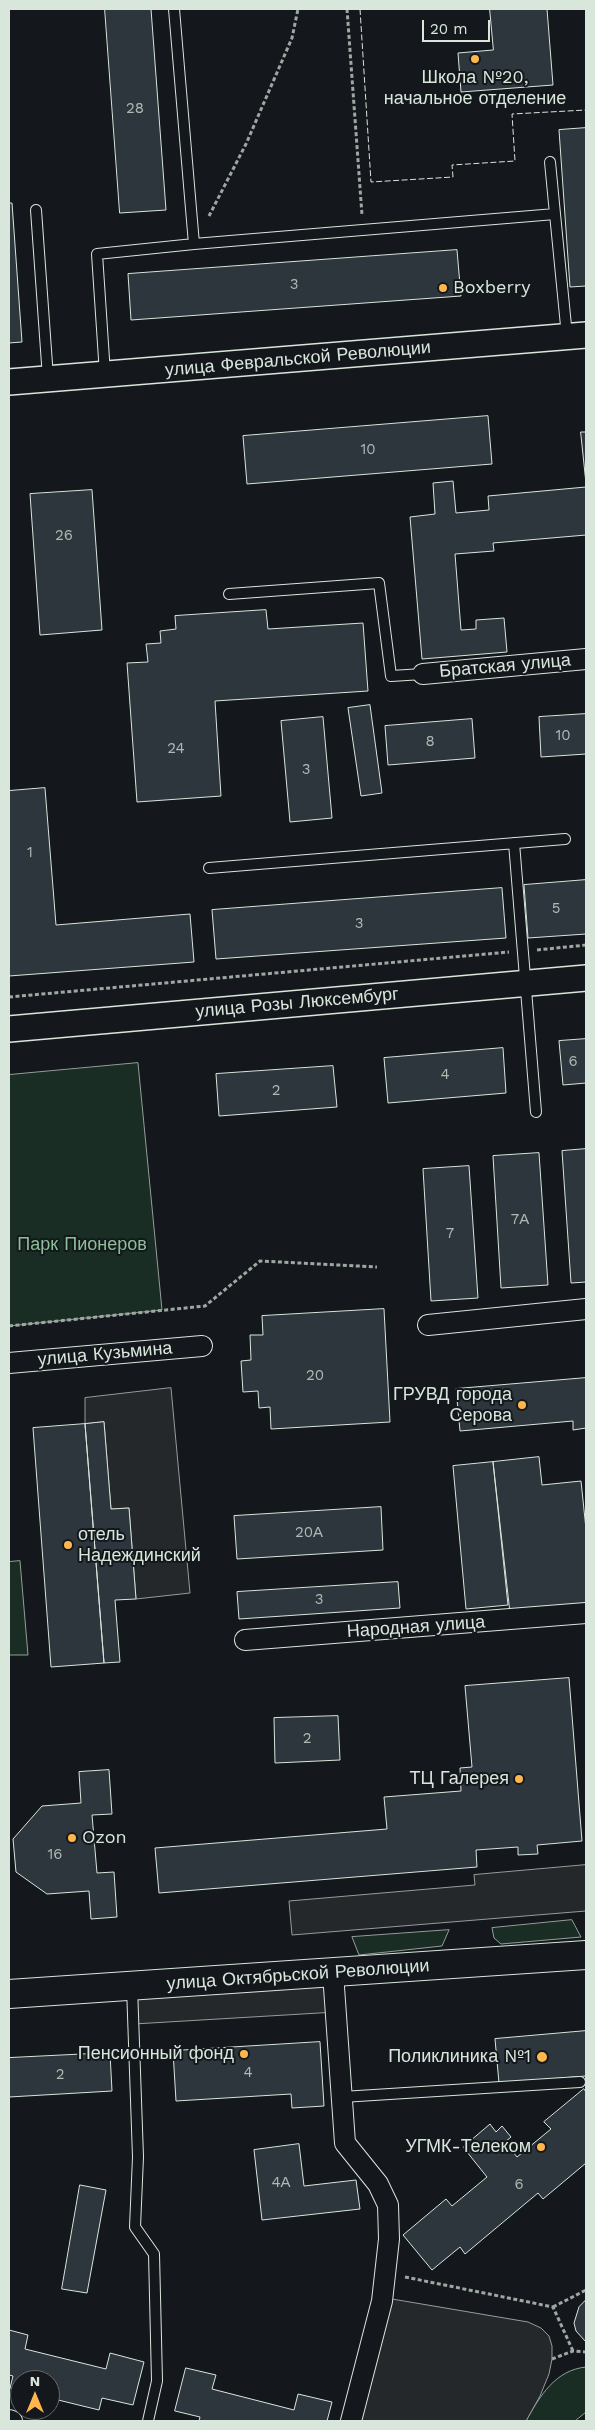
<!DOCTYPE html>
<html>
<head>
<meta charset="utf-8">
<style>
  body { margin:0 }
  #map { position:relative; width:595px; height:2430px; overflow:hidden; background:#14181c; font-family:"Work Sans",sans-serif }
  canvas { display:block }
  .frame { position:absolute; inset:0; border:10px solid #d8e6dc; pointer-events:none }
  .north { position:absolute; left:10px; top:2370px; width:50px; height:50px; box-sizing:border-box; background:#14181c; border:1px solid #626a69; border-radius:50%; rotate:0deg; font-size:14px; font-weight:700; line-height:20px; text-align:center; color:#d8e6dc }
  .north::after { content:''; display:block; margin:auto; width:18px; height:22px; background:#ffb74d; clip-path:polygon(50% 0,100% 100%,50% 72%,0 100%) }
  .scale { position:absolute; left:422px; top:20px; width:68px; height:22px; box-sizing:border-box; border:2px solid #d8e6dc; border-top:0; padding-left:6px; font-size:15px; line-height:18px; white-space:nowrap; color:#d8e6dc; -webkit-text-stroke:4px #14181c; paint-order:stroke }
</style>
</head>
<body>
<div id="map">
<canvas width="595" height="2430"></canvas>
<div class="frame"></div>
<div class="north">N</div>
<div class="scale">20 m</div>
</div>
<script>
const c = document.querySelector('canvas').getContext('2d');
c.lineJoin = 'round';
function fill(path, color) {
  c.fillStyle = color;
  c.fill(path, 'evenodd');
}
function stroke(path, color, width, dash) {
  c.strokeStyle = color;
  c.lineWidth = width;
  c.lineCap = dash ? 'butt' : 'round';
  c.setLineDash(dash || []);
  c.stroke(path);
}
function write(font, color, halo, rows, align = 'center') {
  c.font = font + ' "Work Sans",sans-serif';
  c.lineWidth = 4;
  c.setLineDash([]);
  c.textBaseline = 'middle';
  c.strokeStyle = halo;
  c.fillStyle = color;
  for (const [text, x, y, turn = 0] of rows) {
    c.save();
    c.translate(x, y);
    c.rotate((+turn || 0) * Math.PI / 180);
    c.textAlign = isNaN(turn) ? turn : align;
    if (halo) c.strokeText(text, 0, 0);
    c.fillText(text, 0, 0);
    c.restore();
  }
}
const green = new Path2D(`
  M138,1063L162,1310L9,1326V1075Z
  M20,1561L28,1655H9V1562Z
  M572,1920L581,1937L501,1944L494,1938L492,1928Z
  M449,1930L442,1946L359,1955L352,1937Z
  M586,2367V2412L575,2421H526C540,2396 555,2370 586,2367Z`);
const parking = new Path2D(`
  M171,1388L190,1593L136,1599L129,1508L111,1509L104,1422L85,1424V1398Z
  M586,1865V1911L292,1935L289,1901L475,1885L474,1875Z
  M333,1973L336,2012L134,2024L132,1986Z
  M392,2299L528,2322L541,2328L549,2336L552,2346V2359L549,2374L540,2396L526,2421H361Z`);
const building = new Path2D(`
  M105,9H151L166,210L120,213Z
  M490,9H547L553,85L461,92L458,53L493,50Z
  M586,128V286L570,287L559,130Z
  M9,203H12L22,342L9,343Z
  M457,250L461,296L131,320L128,274Z
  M488,416L492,464L247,484L243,436Z
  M581,432H586V535L493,543L494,551L455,554L461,630L476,629V620L504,618L507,652L422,659L410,517L435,514L433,483L453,481L456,513L489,510L488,496L586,487Z
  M92,490L102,630L40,635L30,494Z
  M266,610L268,629L363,623L368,691L215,701L221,796L137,802L127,663L148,662L146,644L161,643L160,631L176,629L175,616Z
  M370,705L382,793L361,796L348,708Z
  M586,714V754L541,757L539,717Z
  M323,717L332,818L290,822L281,721Z
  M472,719L475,758L388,765L385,726Z
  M45,788L56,925L190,914L194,962L9,976V791Z
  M586,880V934L528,938L524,885Z
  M502,888L506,938L216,959L212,910Z
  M586,1039V1083L563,1085L559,1041Z
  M503,1048L506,1093L388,1103L384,1058Z
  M333,1066L337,1107L219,1116L216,1074Z
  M586,1149V1282L571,1283L562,1151Z
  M539,1153L548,1285L501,1288L493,1156Z
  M469,1166L478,1298L431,1301L423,1169Z
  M384,1309L390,1422L271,1429L270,1407L259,1408L258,1391L243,1392L241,1361L251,1360L250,1335H263L262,1316Z
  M586,1378V1428L573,1430V1421L460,1431L456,1389Z
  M104,1422L111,1509L129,1508L136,1599L115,1600L120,1662L104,1663L85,1424Z
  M85,1424L104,1663L51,1667L33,1428Z
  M539,1457L542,1485L581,1481L586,1529V1605L510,1613L493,1462Z
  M493,1462L508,1605L466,1609L453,1466Z
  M381,1507L383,1550L237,1559L234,1516Z
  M398,1582L400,1608L239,1619L237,1592Z
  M569,1678L582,1841L537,1845L538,1854L518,1855V1847L476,1850L477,1867L159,1893L155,1848L387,1829L384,1797L461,1791L460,1768L472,1767L465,1686Z
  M338,1716L340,1760L275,1763L274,1718Z
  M109,1770L112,1814L92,1815L97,1873L114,1872L117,1917L91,1919L89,1891L47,1894L16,1872L13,1839L42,1806L81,1803L79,1772Z
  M586,2031V2076L499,2083L495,2039Z
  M320,2042L324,2106L292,2108L291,2094L176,2101L173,2051Z
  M110,2053L112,2091L9,2097V2058Z
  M584,2089L586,2092V2163L543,2199L538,2193L465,2254L460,2247L432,2270L403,2235L446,2199L452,2206L487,2177L463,2147L490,2124L496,2132L502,2126L511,2137L505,2142L517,2157L551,2129L544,2122Z
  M299,2144L304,2186L356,2180L360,2209L262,2220L254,2150Z
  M80,2185L106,2190L87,2293L62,2289Z
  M586,2300V2342L576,2331L574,2323L579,2307Z
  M9,2330L28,2335L25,2349L106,2369L110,2353L144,2362L133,2405L102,2398L99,2410L50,2398V2380H20V2390L10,2388L13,2376L9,2375Z
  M186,2368L216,2375L212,2389L294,2410L298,2394L332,2402L327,2421H199L200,2417L175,2411Z`);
const path = new Path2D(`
  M347,9L362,215
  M209,216L246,144L292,38L298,9
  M537,950L586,945
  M9,997L509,952
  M9,1326L205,1306L260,1261L377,1267
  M405,2277L553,2307L573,2351
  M553,2307L586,2290
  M552,2359L573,2351L586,2352`);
const service = new Path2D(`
  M174,9L194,244
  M550,162L555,214
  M36,210L48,378
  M105,374L97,254L194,244L555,214L567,336
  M229,594L379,583L391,676L423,674
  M514,843L536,1112
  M209,868L565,839
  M132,1987L138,2157L135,2227L154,2254L157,2381L148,2421
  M342,2097L580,2082`);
const minor = new Path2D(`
  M423,674L586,659
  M428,1325L586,1309
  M9,1363L202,1346
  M245,1640L586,1613
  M333,1973L345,2143L378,2184L388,2205L389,2239L382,2301L351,2421
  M9,2420L12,2421`);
const tertiary = new Path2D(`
  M9,382L586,335
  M9,1029L586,978`);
const secondary = new Path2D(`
  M9,1994L586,1955`);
const fence = new Path2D(`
  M360,9L371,182L453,177L452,165L515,161L512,114L586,110`);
const markers = [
  [475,59,5,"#ffb74d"],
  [443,288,5,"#ffb74d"],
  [522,1405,5,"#ffb74d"],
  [68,1545,5,"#ffb74d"],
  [519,1779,5,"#ffb74d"],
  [72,1838,5,"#ffb74d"],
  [244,2054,5,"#ffb74d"],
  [542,2057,6,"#ffb74d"],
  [541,2147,5,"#ffb74d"]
];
const numberNames = [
  ["28",135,109],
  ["3",294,285],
  ["10",368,450],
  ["26",64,536],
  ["10",563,736],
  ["8",430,742],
  ["24",176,749],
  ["3",306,770],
  ["1",30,853],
  ["5",556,909],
  ["3",359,924],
  ["6",573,1062],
  ["4",445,1075],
  ["2",276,1091],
  ["7А",520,1220],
  ["7",450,1234],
  ["20",315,1376],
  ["20А",309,1533],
  ["3",319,1600],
  ["2",307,1739],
  ["16",55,1855],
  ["4",248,2073],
  ["2",60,2075],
  ["4А",281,2183],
  ["6",519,2185]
];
const poiNames = [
  ["Школа №20,",475,78,"center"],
  ["начальное отделение",475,99,"center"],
  ["Boxberry",453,288,"left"],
  ["ГРУВД города",512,1395],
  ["Серова",512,1416],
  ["отель",78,1535,"left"],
  ["Надеждинский",78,1556,"left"],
  ["ТЦ Галерея",509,1779],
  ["Ozon",82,1838,"left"],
  ["Пенсионный фонд",234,2054],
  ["Поликлиника №1",531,2057],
  ["УГМК-Телеком",531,2147]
];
const streetNames = [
  ["улица Февральской Революции",298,359,-5],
  ["Братская улица",505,666,-5],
  ["улица Розы Люксембург",297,1003,-5],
  ["улица Кузьмина",105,1354,-5],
  ["Народная улица",416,1627,-4],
  ["улица Октябрьской Революции",298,1975,-4]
];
const parkNames = [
  ["Парк Пионеров",82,1245]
];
fill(green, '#1a2d24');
stroke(green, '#939e99', 1);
fill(parking, '#24282b');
stroke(parking, '#939e99', 1);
fill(building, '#2c363c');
stroke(building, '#d8e6dc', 1);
stroke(service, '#d8e6dc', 12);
stroke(minor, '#d8e6dc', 22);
stroke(tertiary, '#d8e6dc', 28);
stroke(secondary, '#d8e6dc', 30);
stroke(path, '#9da8a2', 3, [4, 2.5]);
stroke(service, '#14181c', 10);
stroke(minor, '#14181c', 20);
stroke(tertiary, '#14181c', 25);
stroke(secondary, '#14181c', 28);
stroke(fence, '#d8e6dc', 1, [6, 2.5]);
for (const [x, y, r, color] of markers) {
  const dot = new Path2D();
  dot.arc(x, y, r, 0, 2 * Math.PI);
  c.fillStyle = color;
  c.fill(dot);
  stroke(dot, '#14181c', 2);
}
write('15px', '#adbab4', null, numberNames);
write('18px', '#d8e6dc', '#14181c', poiNames, 'right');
write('18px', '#d8e6dc', '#14181c', streetNames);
write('18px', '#8ac095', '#14181c', parkNames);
</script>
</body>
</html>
